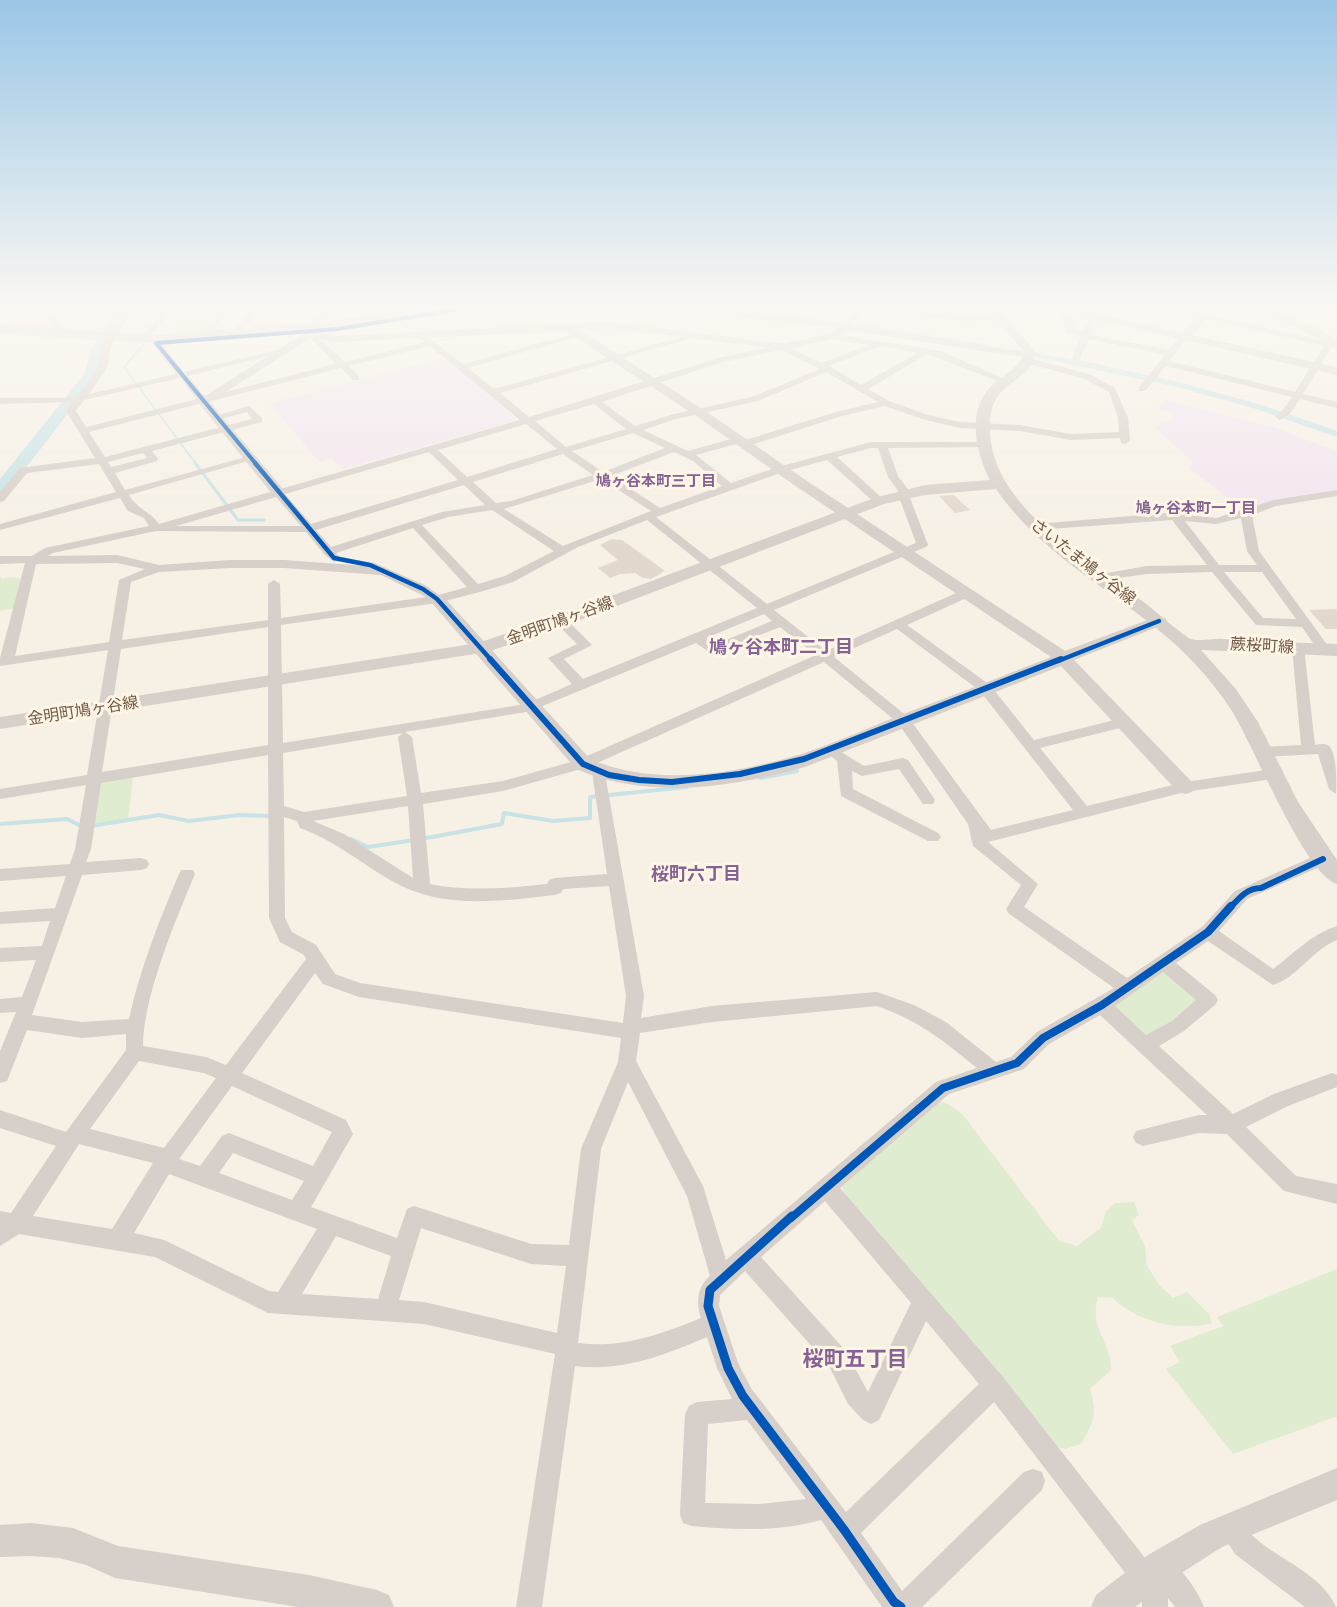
<!DOCTYPE html>
<html>
<head>
<meta charset="utf-8">
<style>
  body { margin:0 }
  canvas { display:block; background:#f6f0e5 }
</style>
</head>
<body>
<canvas width="1337" height="1607"></canvas>
<script>
const c = document.querySelector('canvas').getContext('2d');
c.lineJoin = 'round';
function fill(path, color) {
  c.fillStyle = color;
  c.fill(path, 'evenodd');
}
function stroke(path, color, width, dash) {
  c.strokeStyle = color;
  c.lineWidth = width;
  c.lineCap = dash ? 'butt' : 'round';
  c.setLineDash(dash || []);
  c.stroke(path);
}
function write(font, color, halo, rows, align = 'center') {
  c.font = font + ' Raleway,"Noto Sans JP",sans-serif';
  c.lineWidth = 6;
  c.setLineDash([]);
  c.textBaseline = 'middle';
  c.strokeStyle = halo;
  c.fillStyle = color;
  for (const [text, x, y, turn = 0] of rows) {
    c.save();
    c.translate(x, y);
    c.rotate((+turn || 0) * Math.PI / 180);
    c.textAlign = isNaN(turn) ? turn : align;
    if (halo) c.strokeText(text, 0, 0);
    c.fillText(text, 0, 0);
    c.restore();
  }
}
const education = new Path2D(`
  M446,358L518,420L343,469L332,458L319,462L270,403Z
  M1166,400L1276,428L1337,451V492L1245,510L1190,469L1193,462L1154,427L1171,421L1173,414L1157,408Z`);
const green = new Path2D(`
  M192,307H226L203,334L169,336Z
  M0,576L2,579C15,576 24,577 30,590L17,608L0,611Z
  M133,776L128,820L91,825L98,782Z
  M1160,972L1170,973L1199,1003L1174,1022L1146,1037L1113,1006Z
  M938,1100L950,1105L963,1115L1059,1241L1077,1246L1101,1228L1106,1211L1116,1203L1134,1202L1139,1215L1132,1220L1145,1247L1147,1266L1160,1286L1173,1298L1187,1292L1209,1314L1212,1323C1180,1332 1136,1322 1113,1298L1098,1297C1088,1329 1112,1341 1111,1370L1090,1389C1098,1416 1094,1421 1081,1444L1065,1449L1054,1446L846,1203L841,1182Z
  M1337,1269V1419L1335,1417L1233,1454L1166,1369L1180,1362L1170,1346L1223,1326L1217,1317Z`);
const streamFar2 = new Path2D(`
  M147,341L124,367L196,464`);
const streamFar1 = new Path2D(`
  M195,463L238,520H264`);
const stream = new Path2D(`
  M760,778L797,771
  M0,824L67,819L83,827
  M91,826L159,815L189,821L239,815L273,816
  M351,839L368,847L414,840
  M421,839L502,824L504,813L553,821L590,818V797L687,787`);
const canal = new Path2D(`
  M436,307H452L349,327L302,331L298,329L302,327L349,323Z
  M694,307H718L825,319L989,345L993,347L989,349L825,323L698,309Z
  M0,330L155,339L214,334L218,336L214,338L155,343L0,334Z
  M1014,349L1098,364L1182,383L1262,405L1337,431V437L1256,409L1177,387L1017,353L1013,351Z`);
const river = new Path2D(`
  M119,307H131L104,351L99,374L6,493L0,495V479L85,373L90,351Z`);
const building = new Path2D(`
  M954,495L970,510L955,513L939,496Z
  M612,539L622,540L665,571L651,579L643,578L635,573L620,574L610,578L598,568L618,560L600,545Z
  M1337,609V629H1326L1309,610Z`);
const minor = new Path2D(`
  M0,307L119,309L120,311L116,313L50,311L64,328L110,333L127,307H135L118,333H145L166,307H174L152,335L204,331L224,307H232L213,330L235,329L253,307H261L245,328L312,323L330,307H339L321,323L423,307H441L319,328L314,333L310,329L205,338L146,341L115,339C109,347 111,351 109,361C106,373 96,384 89,394L176,374L152,343L156,340L171,341V345L163,346L184,372L281,349L285,352L188,376L205,397L336,364L310,338L318,333L322,336L320,339L345,362L425,342L420,337L424,334L463,364L580,332L584,335L468,368L494,389L696,333L703,335L500,393L529,417L718,358L829,334L838,328L739,317L641,309L637,307H690L843,324L854,313L827,307H878L966,315L1001,314L1004,315V319L966,321L865,311L852,325L1030,353L1034,356L1029,358L1089,374L1115,388L1128,418L1130,441L1125,444L1121,443L1120,438L1071,440L1020,431L960,428L922,419L885,406L842,416L748,446H740V443L696,455L731,483L778,467L871,442H987V446L983,447L888,448L898,476L911,493L909,495L928,545L926,547L774,610L826,651L963,590H971V596L907,625L990,685L1034,740L1123,718L1130,723L1128,726L1040,748L1087,806L1185,782L1273,769L1278,770L1280,774L1273,779L1185,792L988,842L1038,884L1024,907L1127,978L1202,927L1235,891L1317,855H1329L1331,859L1329,863L1247,899L1219,931L1273,969C1295,953 1310,935 1337,926V940C1312,950 1298,977 1273,985L1208,941L1176,963L1215,995L1218,1000L1215,1005L1184,1031L1159,1046L1233,1114L1274,1094L1332,1073L1337,1075V1087L1288,1106L1246,1127L1296,1176L1337,1184V1204L1284,1191L1227,1134L1199,1133L1143,1146L1136,1143L1133,1137L1136,1131L1199,1115H1207L1100,1015L1049,1044L1024,1069L949,1094L840,1188L1003,1377L1149,1563L1151,1558L1160,1554C1178,1562 1197,1589 1204,1607H1175L1168,1598V1607H1142V1598L1136,1587L994,1402L861,1533L902,1591L1024,1472L1033,1469L1042,1472L1045,1481L1042,1490L922,1607H882L821,1520C779,1532 736,1530 692,1526L683,1523L680,1514L685,1414L689,1406L697,1402L732,1399L717,1368L707,1337C665,1355 622,1372 575,1366L542,1607H516L555,1354L424,1324L268,1313L155,1257L19,1234L0,1246V1211L11,1213L56,1146L0,1128V1110L66,1132L126,1050V1034L82,1038L27,1030L7,1081L0,1083V1051L16,1012L0,1013V999L22,997L36,960L0,962V948L42,946L50,921L0,924V912L55,908L66,876L0,881V869L70,864L75,849L86,785L0,799V789L87,775L108,650L0,666V658L25,563L0,564V556H32L45,548L149,526L144,518L128,511L120,498L0,530V524L116,492L99,464L27,473L4,501L0,502V492L20,468L95,458L66,411L73,402L0,404V398H63L77,396C83,388 91,380 96,371C102,359 99,349 107,338L61,333L0,331V325L54,327L41,311L1,309ZM847,330L1028,358L1023,361L1025,363L1082,378L1109,392L1118,418L1119,432L1071,434L1020,425L960,422L928,415L889,401L868,389L928,354L1002,383L1010,381L940,351L840,335ZM832,339L869,345L821,363L790,348ZM430,346L520,420L159,524C150,511 137,509 129,495L255,459L250,456L125,490L115,473L157,461L158,459L152,451L262,422V418L249,406L212,417L217,420L247,412L252,419L105,457L89,432L341,368L353,380H359V376L349,366ZM880,346L918,353L861,385L829,366ZM781,350L820,369L752,397L674,414L635,426L602,402L723,362ZM826,372L878,402L836,412L742,441V438L738,437L688,451L643,430L676,419L758,401ZM180,378L197,399L86,427L76,411L84,400ZM594,404L626,429L566,447L535,421ZM526,424L557,449L467,477L438,450ZM633,433L665,448L603,472L572,451ZM871,448H878L888,477L899,492L898,494L916,543L767,604L656,517L786,471L827,460L875,503H883V499L837,457ZM429,452L458,480L311,524L285,494ZM674,452L693,461L722,486L660,508L611,476ZM143,453L147,458L111,467L108,462ZM563,454L593,475L511,501L496,503L473,482ZM601,479L651,511L563,546L504,509ZM464,485L485,505L442,512L331,547L316,530ZM276,497L301,526H176ZM492,510L554,551L505,576L478,584L422,525L448,517ZM647,520L757,608L583,679L564,659L592,645L565,618H557L555,621L557,624L577,644L548,658L572,684L526,704L283,743L281,625L437,603L480,592L513,582L578,547ZM413,528L467,587L439,595L427,586L372,562L366,566L284,560H230L159,565L117,555L48,556L53,553L156,531L306,532L324,554L334,562L340,558L336,553ZM117,563L145,569L119,580L109,642L15,656L36,564ZM230,568H284L381,575L426,597L281,618L280,584L274,580L268,584V620L122,640L131,582L159,572ZM764,614L772,621L714,645L706,638ZM268,627V745L102,772L121,649ZM780,627L816,655L578,760L503,781L421,793L412,737L405,732L538,710L540,707L696,643L712,654ZM897,629L980,691L1073,810L991,830L908,717L834,657ZM824,662L898,723L968,824L973,846L1021,885L1006,909L1008,913L1114,988L1037,1032L1011,1057L996,1062L946,1022L914,1005L877,992L712,1006L641,1018L644,996L604,768H594L592,772L607,874L555,878L549,880L547,884C508,888 469,892 430,884L423,804L503,791L588,767ZM403,733L398,737L407,796L304,812L284,806L283,753ZM268,755L269,918L280,942L304,955L306,959L226,1065L206,1057L143,1046C143,997 176,919 195,874L193,870H181L179,874C159,921 140,969 129,1019L82,1022L32,1015L82,875L141,870L147,868L149,864L147,860L141,858L86,862L91,849L101,783ZM408,806L413,878L344,834L313,821ZM284,817L297,821L300,828C338,842 358,862 392,881C442,910 500,901 555,895L561,893L563,889L609,886L626,996L623,1023L360,983L335,974L316,945L292,932L285,918ZM1163,972L1196,1000L1172,1021L1146,1035L1115,1006ZM315,973L323,984L359,997L621,1038L618,1062L581,1149L569,1245L531,1244L414,1206L407,1209L397,1238L311,1207L353,1134L346,1120L242,1073ZM877,1006C921,1022 941,1039 977,1068L936,1082L726,1260L703,1186L636,1061L640,1033L712,1022ZM139,1061L204,1073L216,1078L164,1148L90,1129ZM628,1082L687,1196L710,1276C697,1287 696,1302 701,1318C662,1334 621,1349 578,1343L601,1149ZM232,1086L332,1132L313,1166L229,1133L222,1136L200,1166L179,1159ZM79,1144L153,1163L112,1229L33,1216ZM233,1153L304,1181L292,1200L219,1173ZM169,1174L317,1229L278,1292L269,1291L164,1240L134,1233ZM825,1201L911,1303L868,1392L845,1350L761,1257ZM421,1228L531,1264L566,1266L557,1333L424,1302L399,1300ZM336,1236L391,1256L378,1299L302,1294ZM745,1271L829,1366L848,1404L863,1420L871,1424L879,1420L926,1321L979,1384L846,1512L751,1388L738,1363L719,1306L720,1295ZM747,1420L806,1499L760,1504L705,1503L708,1424Z
  M458,307H475L427,318L423,315Z
  M1094,307H1102L1091,335L1169,350L1181,335H1187L1188,337L1169,361L1295,392L1324,346L1155,307H1170L1329,342H1337V346L1332,347L1303,394L1337,402V408L1300,399L1290,414L1280,420L1275,417L1283,410L1292,397L1166,366L1145,391H1139V387L1165,355L1089,339L1079,361L1072,359L1081,336L1067,333L1061,313L1064,308H1070L1074,329L1084,331Z
  M1337,490V496L1276,506L1252,515L1259,551L1331,650L1325,654L1320,653L1302,627L1256,625L1212,572L1147,574L1096,581V575L1147,566L1207,565L1172,520L1036,530L1030,527L1036,524L1167,513L1216,518L1274,500ZM1241,518L1247,551L1257,565H1219L1185,521L1216,524ZM1224,572H1262L1296,619L1263,618Z
  M1298,644L1304,648L1315,745C1319,744 1326,743 1329,746C1337,754 1337,785 1336,794L1329,789L1318,754L1263,757L1256,752L1263,747L1301,745L1292,648Z
  M830,745L864,766L903,758L908,760L935,800L933,804H923L899,769L862,776L852,771L853,789L938,833L941,837L938,841H928L841,796L837,761L823,750Z
  M1230,1515C1242,1519 1245,1529 1254,1537C1279,1560 1322,1574 1336,1607H1305L1235,1554L1218,1527L1221,1518Z`);
const tertiary = new Path2D(`
  M1049,307H1068L1182,333L1200,314L1204,313L1209,316L1192,335L1337,367V375L1054,310Z
  M610,322L784,344L786,346L780,349L610,328L580,330L704,410L807,481L1065,651L1153,618H1165L1167,621L1165,624L1074,660L1192,782L1195,787L1192,792L1185,794L1178,792L1061,666L805,767C730,788 649,800 576,769L431,602L429,599L431,596H443L590,759C652,786 728,775 791,757C827,747 863,730 898,716C949,697 1000,677 1051,657L797,487L696,416L566,331L336,342L312,337L210,402L283,489L285,492L283,495H273L197,401L314,327L318,328V332L336,336Z
  M1337,1468V1500L1222,1547L1172,1579L1135,1607H1091L1096,1595L1148,1555L1200,1525Z
  M31,1523L73,1528L118,1546L309,1575L377,1590L389,1595L394,1607H298L115,1578L86,1565L59,1558L31,1556L0,1557V1525Z`);
const secondary = new Path2D(`
  M985,307H997L1036,352C1029,387 991,377 990,425C987,506 1090,561 1145,603C1153,609 1186,638 1191,639C1201,642 1213,638 1223,639C1261,641 1299,643 1337,644V656L1201,650L1235,688L1258,722L1298,802L1337,860V884C1304,874 1252,741 1230,708C1210,678 1184,650 1156,628C1100,583 1037,549 996,489L925,495L884,504L567,625L487,652L0,729V717L478,643L555,617L874,498L925,485L990,480C975,450 965,406 996,382C1007,373 1020,367 1024,352Z`);
const trunk = new Path2D(`
  M1256,307H1274L1337,339V349Z`);
const cyclewayFar4 = new Path2D(`
  M256,464L156,343L338,329L471,307`);
const cyclewayFar3 = new Path2D(`
  M255,463L334,558L370,565L423,589L437,599L492,661
  M1058,661L1159,621`);
const cyclewayFar2 = new Path2D(`
  M490,659L583,764L609,775L639,780L672,782L740,774L804,759L1061,659
  M1230,908C1239,898 1247,888 1261,888L1323,859`);
const cyclewayFar1 = new Path2D(`
  M791,1218L943,1088L1017,1063L1043,1038L1102,1005L1208,932L1231,906`);
const cycleway = new Path2D(`
  M792,1216L710,1290L708,1306L728,1368L743,1396L845,1531L894,1602L901,1607`);
const farNeighbourhoodnames = [
  ["鳩ヶ谷本町三丁目",656,481],
  ["鳩ヶ谷本町一丁目",1196,508]
];
const streetNames = [
  ["さいたま鳩ヶ谷線",1083,562,38],
  ["金明町鳩ヶ谷線",560,621,-20],
  ["蕨桜町線",1262,646,3],
  ["金明町鳩ヶ谷線",83,711,-9]
];
const neighbourhoodNames = [
  ["鳩ヶ谷本町二丁目",781,648],
  ["桜町六丁目",696,875]
];
const nearNeighbourhoodnames = [
  ["桜町五丁目",855,1360]
];
fill(education, '#f2e5ef');
fill(green, '#e0ecd0');
stroke(streamFar2, '#c8e2e5', 2);
stroke(streamFar1, '#c8e2e5', 3);
stroke(stream, '#c8e2e5', 4);
fill(canal, '#c8e2e5');
fill(river, '#c8e2e5');
fill(building, '#e2d8cd');
fill(minor, '#d7cfc9');
fill(tertiary, '#d7cfc9');
fill(secondary, '#d7cfc9');
fill(trunk, '#d9cfc4');
stroke(cyclewayFar4, '#0057b8', 4);
stroke(cyclewayFar3, '#0057b8', 4.5);
stroke(cyclewayFar2, '#0057b8', 6);
stroke(cyclewayFar1, '#0057b8', 8);
stroke(cycleway, '#0057b8', 9);
const sky = c.createLinearGradient(0, 0, 0, 532);
sky.addColorStop(0, '#9bc6e7');
sky.addColorStop(0.58, '#fbf8f3');
sky.addColorStop(1, '#fbf8f300');
c.fillStyle = sky;
c.fillRect(0, 0, 1337, 532);
write('bold 15px', '#876296', '#fff6e6', farNeighbourhoodnames);
write('16px', '#735947', '#fff6e6', streetNames);
write('bold 18px', '#876296', '#fff6e6', neighbourhoodNames);
write('bold 21px', '#876296', '#fff6e6', nearNeighbourhoodnames);
</script>
</body>
</html>
